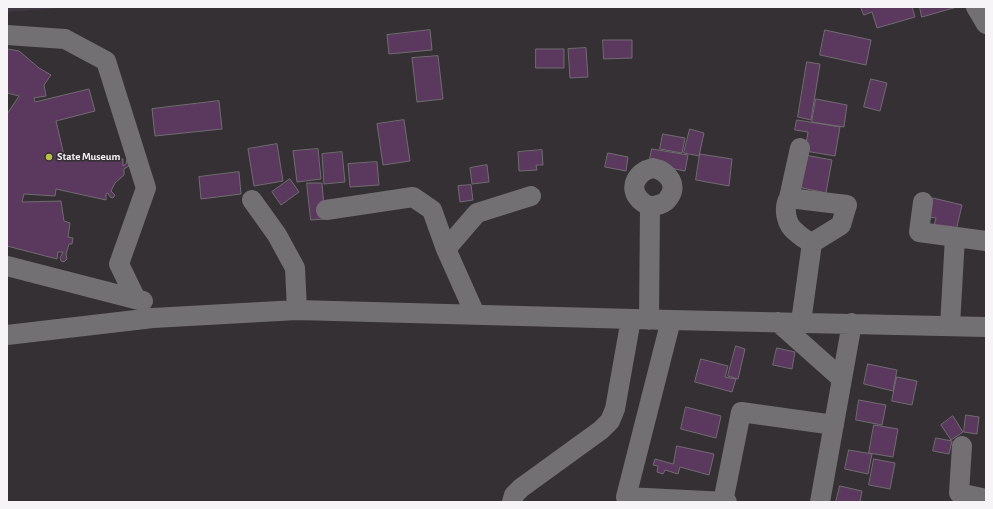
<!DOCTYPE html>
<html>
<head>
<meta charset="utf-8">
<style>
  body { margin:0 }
  #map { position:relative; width:993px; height:509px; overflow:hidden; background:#343034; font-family:"Alegreya Sans",sans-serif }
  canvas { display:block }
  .frame { position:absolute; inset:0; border:8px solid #f6f4f6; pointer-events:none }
</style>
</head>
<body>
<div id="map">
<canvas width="993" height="509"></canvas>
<div class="frame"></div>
</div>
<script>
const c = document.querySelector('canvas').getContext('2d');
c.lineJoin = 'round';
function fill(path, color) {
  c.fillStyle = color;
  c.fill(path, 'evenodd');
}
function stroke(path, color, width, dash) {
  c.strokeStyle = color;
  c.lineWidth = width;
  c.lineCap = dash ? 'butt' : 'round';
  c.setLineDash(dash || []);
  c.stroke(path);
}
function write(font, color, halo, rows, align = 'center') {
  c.font = font + ' "Alegreya Sans",sans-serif';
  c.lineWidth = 3.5;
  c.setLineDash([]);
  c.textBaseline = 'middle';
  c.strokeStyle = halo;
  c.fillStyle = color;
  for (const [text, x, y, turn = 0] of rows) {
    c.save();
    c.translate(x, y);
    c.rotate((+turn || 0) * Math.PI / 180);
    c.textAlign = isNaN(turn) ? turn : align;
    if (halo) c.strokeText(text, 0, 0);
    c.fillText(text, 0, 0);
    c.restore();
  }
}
const built = new Path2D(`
  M7,7H72L7,12Z`);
const building = new Path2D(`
  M861,7H912L915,17L877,28L872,12L864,15Z
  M920,7H957L922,17Z
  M430,30L432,50L389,54L387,35Z
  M825,30L871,40L866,65L820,55Z
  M603,40H632V58L604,59Z
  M586,48L588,77L570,78L568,49Z
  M7,49L19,51L39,68L51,75L44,85L46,96L34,98L35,102L89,89L95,111L56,121L64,155L123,159V166L126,164L127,159L129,166L124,169V175L115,183L111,191L115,195L113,198L110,197L108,193L106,194V200L56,189L55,196L24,194L22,202L61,201L64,221L70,223L68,237L73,238L72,244H69L66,254L67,259L64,262L61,261L60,258L63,252H58L57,259L7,246V114L19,96L7,93Z
  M536,49H564V68H536Z
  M438,56L443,99L417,102L412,58Z
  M807,62L820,64L811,120L798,117Z
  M871,79L887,83L880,111L864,107Z
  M816,99L847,105L844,127L812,122Z
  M219,101L222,129L155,136L152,109Z
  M404,120L410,161L383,165L377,124Z
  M797,120L840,127L835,156L805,151L808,132L795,130Z
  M690,129L704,133L699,156L684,153Z
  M663,134L685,138L682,153L660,149Z
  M277,144L283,181L254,186L248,149Z
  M318,149L321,179L297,182L293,151Z
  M652,149L688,155L685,171L649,164Z
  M542,150L543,165H536L537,170L519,171L518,152Z
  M342,152L345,182L324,184L322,154Z
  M608,153L628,157L626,171L605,167Z
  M700,154L732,159L729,186L696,180Z
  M805,155L832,160L826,193L798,187Z
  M377,162L379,185L350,187L348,164Z
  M487,165L489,182L472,184L470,168Z
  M239,172L241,194L201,199L199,177Z
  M290,179L299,192L281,205L272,192Z
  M307,183H322L325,219L311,220Z
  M471,185L473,200L460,202L458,186Z
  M933,198L962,205L956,231L934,226L936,218L929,217Z
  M736,346L745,349L738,379L728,376Z
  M777,348L795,352L792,369L773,365Z
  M701,359L728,366L725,377L736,379L732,392L695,382Z
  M868,364L897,370L893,391L864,384Z
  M897,377L917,381L912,405L892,401Z
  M859,400L886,405L882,425L856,420Z
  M686,407L721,416L716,438L681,429Z
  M966,415L979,417L977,434L964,432Z
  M953,416L963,432L951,440L941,425Z
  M874,425L898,429L893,457L869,453Z
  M936,438L952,441L949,454L933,451Z
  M677,446L714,454L709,475L680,467L678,474L665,470L663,474L657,472L658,466L653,465L655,459L673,464Z
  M849,450L872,454L868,474L845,469Z
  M874,459L895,463L890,489L869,485Z
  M840,486L862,491L860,502H836Z`);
const minor = new Path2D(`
  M976,7L986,24
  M7,35L65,39L106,61L146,188L119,264L136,299
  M800,148L789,198C783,208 786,225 796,232C800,236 806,240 812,243
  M653,168C668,171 680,186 667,200C663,205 656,205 650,207C647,205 643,203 640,200C627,187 638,171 653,168Z
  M789,198L847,205L841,225L812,243
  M252,200L277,235L295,268L297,310
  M923,202L919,232L986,241
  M326,210L413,197L432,210L446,249L475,314
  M446,249L477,213L531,196
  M7,266L143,301
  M649,320L650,207
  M671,320L626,497L727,502
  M778,322L842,379
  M801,322L812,243
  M950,326L955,237
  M7,335L153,318L297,310L671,320L986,327
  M962,446L959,493L986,499
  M512,502L514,495L521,488L601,430L610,421L615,409L631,319
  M723,502L741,412L834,425
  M820,502L852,323`);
const markers = [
  [49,157,4,"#b7c148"]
];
const poiNames = [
  ["State Museum",57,157]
];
fill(built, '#403840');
fill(building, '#5b395e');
stroke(building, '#706c70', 1);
stroke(minor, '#737073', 20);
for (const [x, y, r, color] of markers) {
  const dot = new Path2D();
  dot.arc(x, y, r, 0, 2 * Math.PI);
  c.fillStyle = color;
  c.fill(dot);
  stroke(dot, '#343034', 1.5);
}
write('bold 11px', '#f6f4f6', '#343034', poiNames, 'left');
</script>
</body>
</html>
